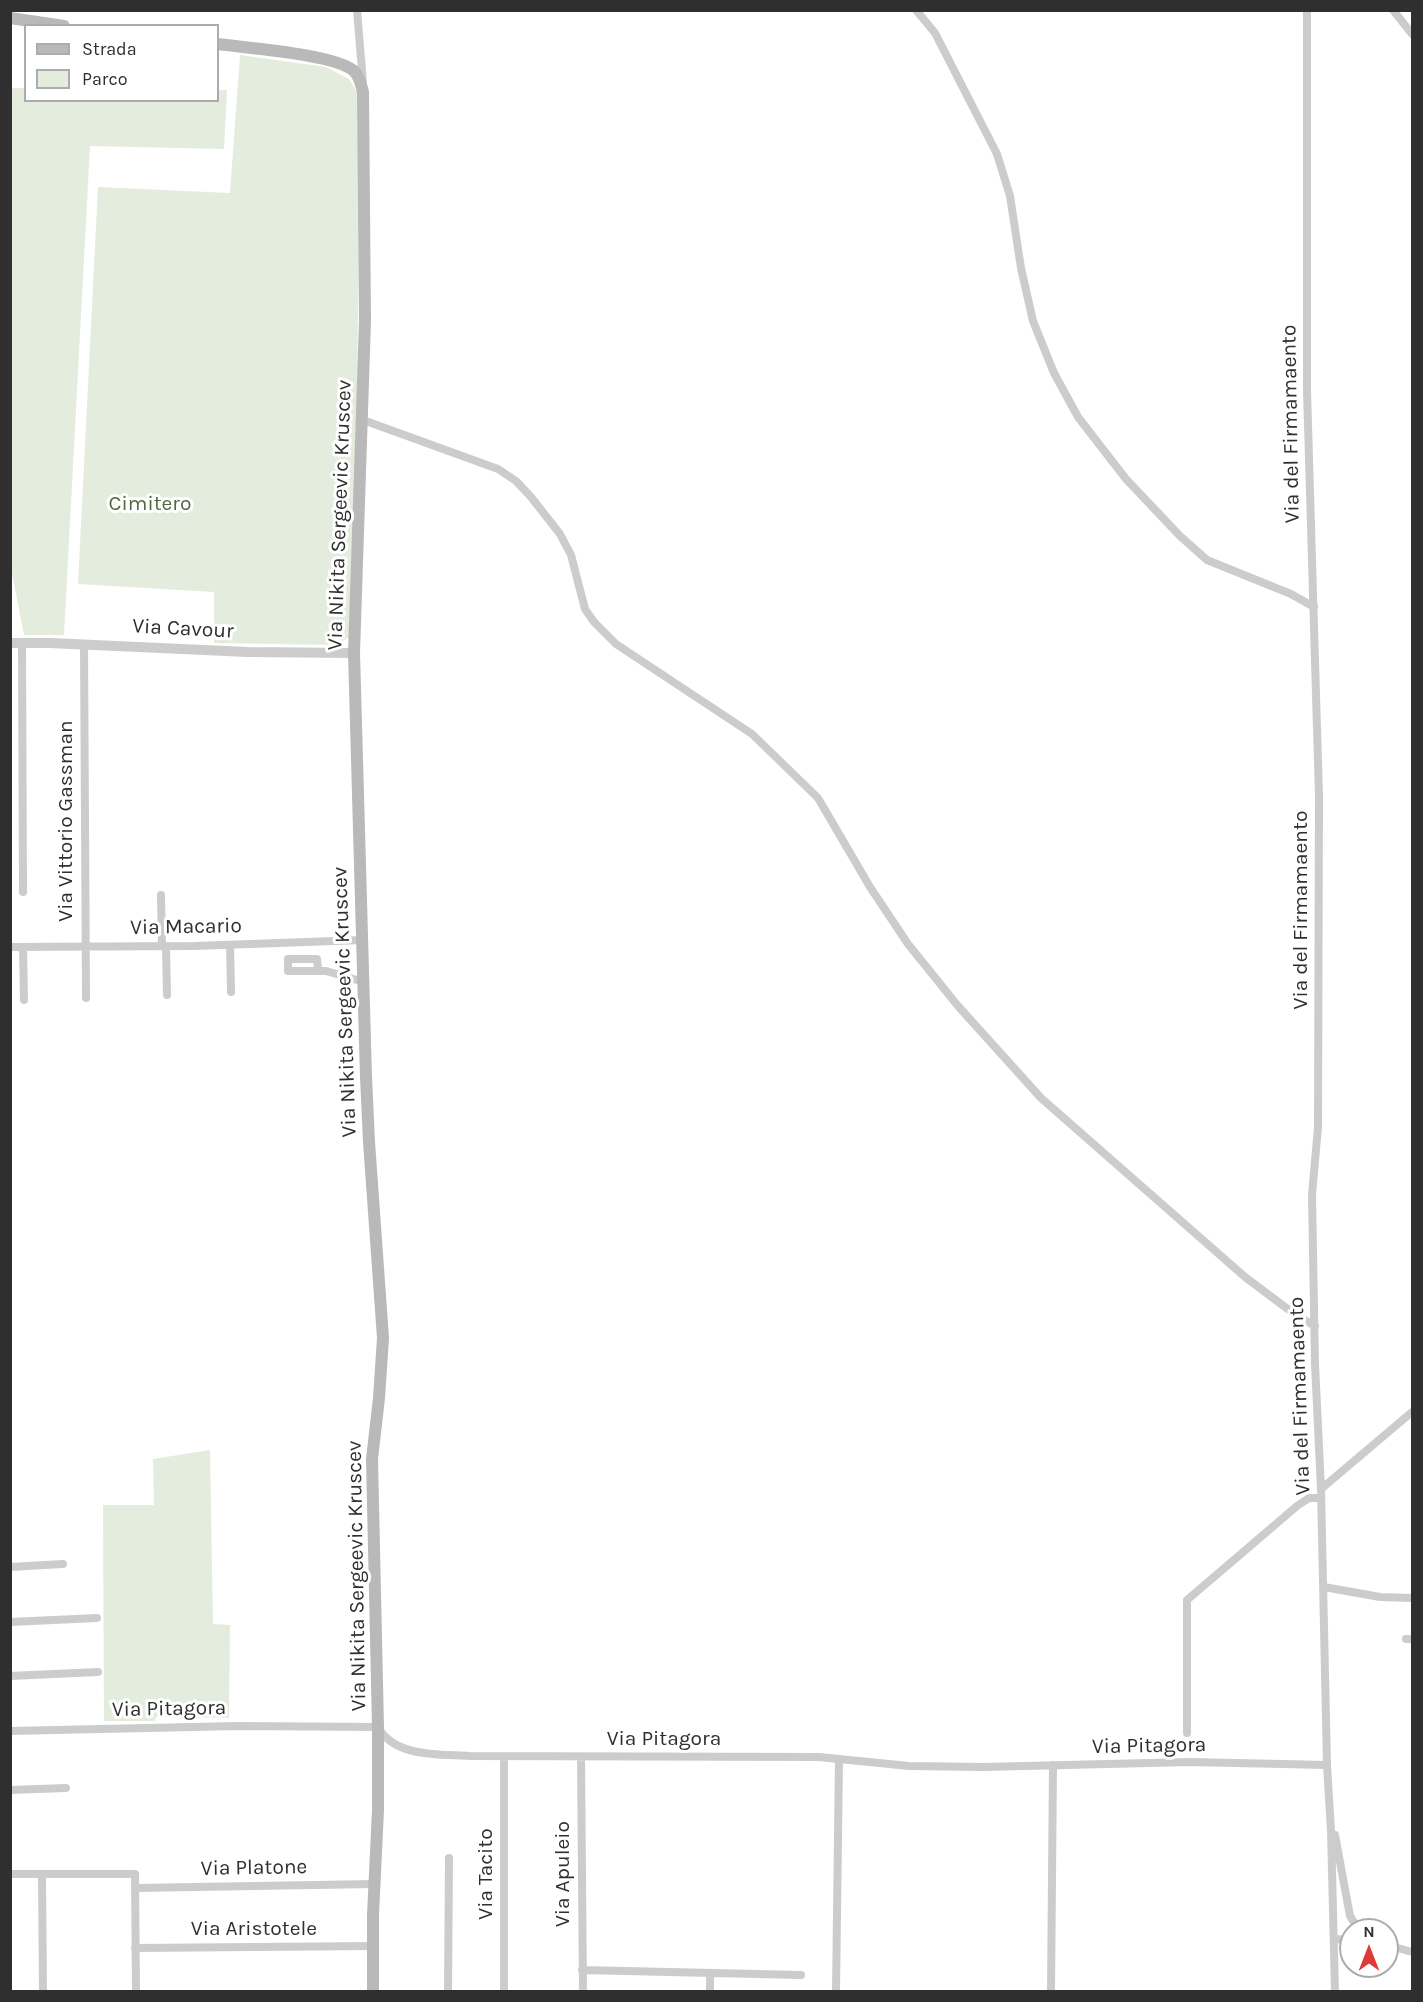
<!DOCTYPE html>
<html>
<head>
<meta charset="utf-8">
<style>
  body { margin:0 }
  #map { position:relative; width:1423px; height:2002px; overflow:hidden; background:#fff; font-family:Karla,sans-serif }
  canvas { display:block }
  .frame { position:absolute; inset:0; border:12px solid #2f2f2f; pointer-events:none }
  .legend { position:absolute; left:24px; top:24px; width:195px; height:78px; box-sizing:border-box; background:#fff; border:2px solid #acacac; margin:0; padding:8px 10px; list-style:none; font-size:18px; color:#2f2f2f }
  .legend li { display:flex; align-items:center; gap:12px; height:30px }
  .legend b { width:30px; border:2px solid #acacac }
  .north { position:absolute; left:1339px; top:1918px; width:60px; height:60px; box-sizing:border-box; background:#fff; border:2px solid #acacac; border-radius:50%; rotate:0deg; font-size:16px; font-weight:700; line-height:24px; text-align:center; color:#2f2f2f }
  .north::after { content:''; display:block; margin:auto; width:21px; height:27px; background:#df3938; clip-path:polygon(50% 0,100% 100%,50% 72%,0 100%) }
</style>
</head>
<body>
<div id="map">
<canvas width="1423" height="2002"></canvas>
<div class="frame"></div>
<ul class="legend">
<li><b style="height:8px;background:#b9b9b9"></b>Strada</li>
<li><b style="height:16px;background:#e4ecde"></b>Parco</li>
</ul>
<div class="north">N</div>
</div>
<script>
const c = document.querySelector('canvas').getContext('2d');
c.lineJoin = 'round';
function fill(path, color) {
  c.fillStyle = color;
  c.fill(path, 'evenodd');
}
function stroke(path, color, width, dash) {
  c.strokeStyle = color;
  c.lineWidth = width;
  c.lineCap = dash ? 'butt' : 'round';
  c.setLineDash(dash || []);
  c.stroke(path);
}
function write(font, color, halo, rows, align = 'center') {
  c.font = font + ' Karla,sans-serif';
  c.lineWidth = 6;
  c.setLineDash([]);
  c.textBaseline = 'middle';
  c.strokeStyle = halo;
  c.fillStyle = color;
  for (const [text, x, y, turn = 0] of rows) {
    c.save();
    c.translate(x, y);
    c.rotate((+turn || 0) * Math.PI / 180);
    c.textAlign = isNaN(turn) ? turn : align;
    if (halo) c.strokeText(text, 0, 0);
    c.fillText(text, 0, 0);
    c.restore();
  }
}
const green = new Path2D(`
  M240,55L326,67L349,79L360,97L357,419L349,637L338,645L214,643V592L78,584L98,187L230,193Z
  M11,88H25L26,100H218V90H227L224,149L90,146L64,635H24L11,568Z
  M210,1450L213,1624L230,1625L229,1718L156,1717L155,1721H104L103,1505H154L153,1459Z`);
const minor = new Path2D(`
  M357,10L363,83
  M916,10L935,33L997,154L1010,196L1021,268L1033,321L1054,373L1078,417L1126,479L1180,536L1207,560L1291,594L1314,607
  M1307,10V391L1319,795L1318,1127L1312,1195L1315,1364L1321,1489L1327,1765L1331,1831L1335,1992
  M1393,10L1412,34
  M363,420L498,469L516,481L531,497L560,534L571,555L585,609L594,622L616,644L752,734L818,798L870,887L908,944L958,1006L1041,1098L1245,1277L1297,1316L1315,1326
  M22,643L23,892
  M84,644L86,998
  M161,895L162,946
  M230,945L231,992
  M166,946L167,995
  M10,947L194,946L363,940
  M23,947L24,1000
  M318,971L317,959H288V971H326L364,982
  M1321,1489L1412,1412
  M10,1567L63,1564
  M1324,1587L1380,1597L1412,1598
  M10,1622L97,1618
  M1406,1639H1412
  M10,1676L98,1672
  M10,1731L238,1726L378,1727C395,1758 440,1754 470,1756L819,1757L909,1766L983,1767L1190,1762L1327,1765
  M1187,1733V1600L1297,1506L1309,1498H1321
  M504,1757V1992
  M581,1757L583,1992
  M10,1790L66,1788
  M1335,1835L1350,1916L1359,1930
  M10,1874H135L136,1992
  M42,1874L43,1992
  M135,1888L374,1884
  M1335,1939L1351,1940
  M1387,1945L1412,1952
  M135,1948L373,1946
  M582,1970L801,1975
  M448,1992L449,1858
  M710,1992V1973
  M836,1992L839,1759
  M1051,1992L1053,1765`);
const tertiary = new Path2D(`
  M10,643H50L248,652L354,653`);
const secondary = new Path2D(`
  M10,18L64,26
  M218,44C246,48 335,54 354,71C360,77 361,85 363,92L365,321L354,653L366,1077L369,1142L383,1338L379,1398L372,1459L378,1727V1810L373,1915V1992`);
const streetNames = [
  ["Via del Firmamaento",1291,424,-91],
  ["Via Nikita Sergeevic Kruscev",340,515,-88],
  ["Via Cavour",183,629,3],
  ["Via Vittorio Gassman",66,821,-90],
  ["Via del Firmamaento",1301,910,-90],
  ["Via Macario",186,927,-1],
  ["Via Nikita Sergeevic Kruscev",345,1002,-92],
  ["Via del Firmamaento",1300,1396,-92],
  ["Via Nikita Sergeevic Kruscev",357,1576,-91],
  ["Via Pitagora",169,1709,-1],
  ["Via Pitagora",664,1739],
  ["Via Pitagora",1149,1746,-1],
  ["Via Platone",254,1868,-1],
  ["Via Tacito",486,1874,-90],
  ["Via Apuleio",563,1874,-90],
  ["Via Aristotele",254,1929]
];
const parkNames = [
  ["Cimitero",150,504]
];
fill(green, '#e4ecde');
stroke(minor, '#ccc', 8);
stroke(tertiary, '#ccc', 10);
stroke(secondary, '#b9b9b9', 12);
write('21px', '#2f2f2f', '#fff', streetNames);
write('21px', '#4f6a3e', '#fff', parkNames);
</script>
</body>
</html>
